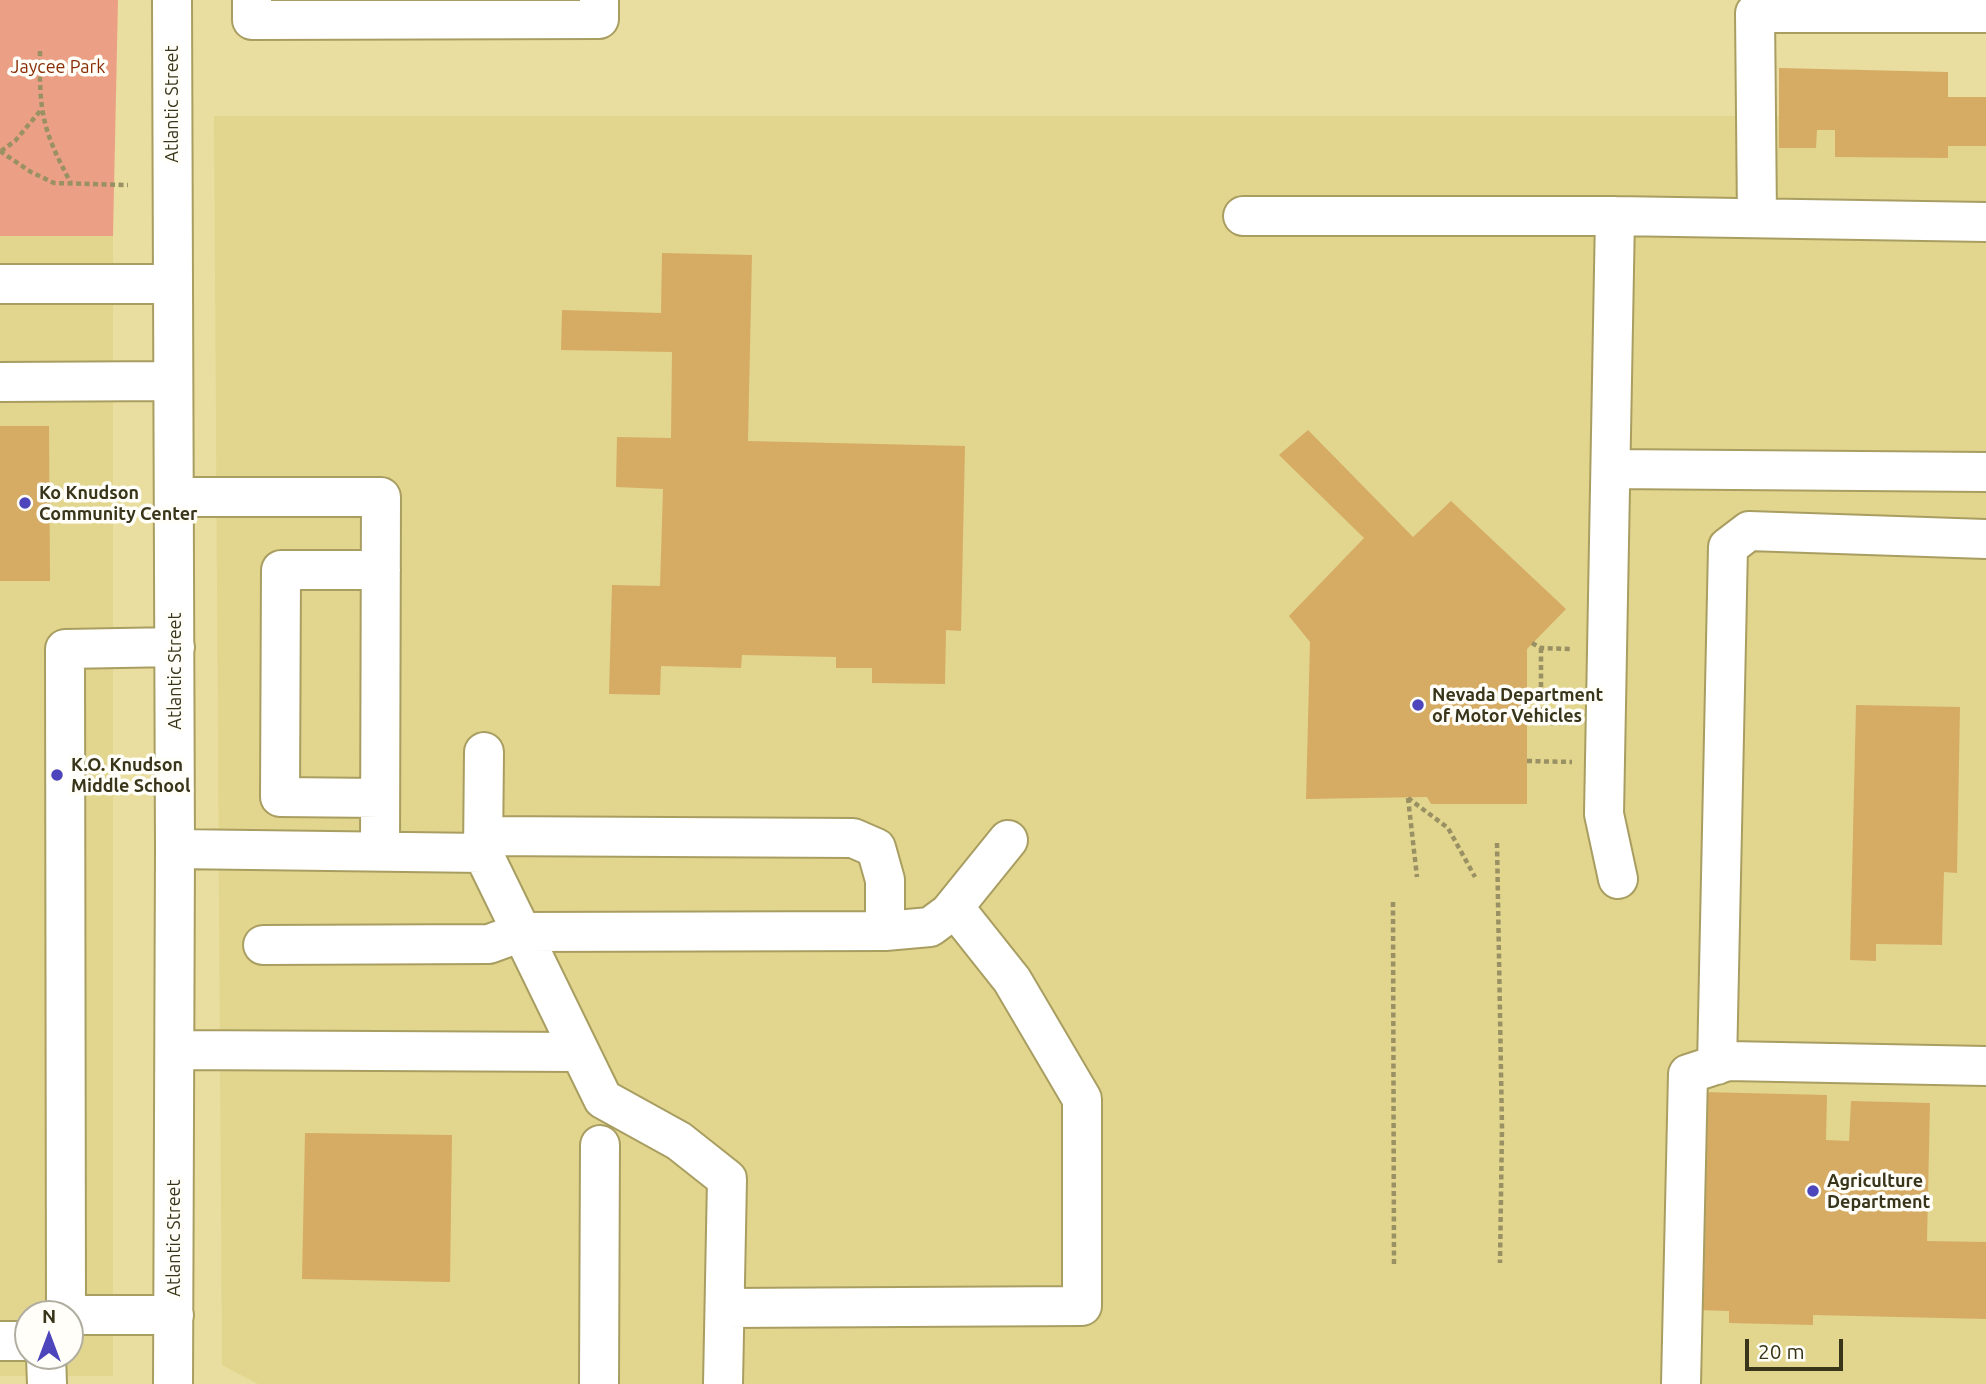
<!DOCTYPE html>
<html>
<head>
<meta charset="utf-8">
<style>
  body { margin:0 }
  #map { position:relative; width:1986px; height:1384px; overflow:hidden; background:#e9de9f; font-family:Ubuntu,sans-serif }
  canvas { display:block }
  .north { position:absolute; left:14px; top:1300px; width:70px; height:70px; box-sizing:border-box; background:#fffef8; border:2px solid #b0aea0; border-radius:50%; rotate:0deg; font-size:19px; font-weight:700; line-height:28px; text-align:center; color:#39351b }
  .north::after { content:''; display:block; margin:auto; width:24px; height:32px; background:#4c45bb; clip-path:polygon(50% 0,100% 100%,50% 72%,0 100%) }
  .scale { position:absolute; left:1745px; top:1339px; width:98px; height:32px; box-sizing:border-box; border:4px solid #39351b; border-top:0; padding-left:9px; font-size:21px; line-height:24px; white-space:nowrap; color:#39351b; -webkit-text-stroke:5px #fffef8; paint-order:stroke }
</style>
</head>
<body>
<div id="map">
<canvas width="1986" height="1384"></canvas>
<div class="north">N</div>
<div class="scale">20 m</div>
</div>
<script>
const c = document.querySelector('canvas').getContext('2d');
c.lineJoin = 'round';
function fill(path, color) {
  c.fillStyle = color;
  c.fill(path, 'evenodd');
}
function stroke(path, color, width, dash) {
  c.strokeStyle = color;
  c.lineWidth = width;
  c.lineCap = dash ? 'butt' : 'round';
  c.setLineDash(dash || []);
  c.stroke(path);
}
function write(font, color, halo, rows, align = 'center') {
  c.font = font + ' Ubuntu,sans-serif';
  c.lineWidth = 7;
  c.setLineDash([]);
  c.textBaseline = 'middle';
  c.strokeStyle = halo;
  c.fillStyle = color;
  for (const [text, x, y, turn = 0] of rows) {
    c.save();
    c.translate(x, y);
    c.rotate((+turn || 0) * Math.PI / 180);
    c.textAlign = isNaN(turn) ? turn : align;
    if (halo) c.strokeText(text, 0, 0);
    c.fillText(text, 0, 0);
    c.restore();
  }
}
const built = new Path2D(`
  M214,116H1986V1384H258L222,1365Z
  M0,236H113V1376H0ZM28,1314H70V1356H28Z`);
const green = new Path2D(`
  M0,0H118L113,236H0Z`);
const building = new Path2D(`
  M1779,68L1948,72V97H1986V146H1948V158L1835,157V130H1817L1816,148H1779Z
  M662,253L752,255L748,441L965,446L961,631L946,630L945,684L872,683V668H836V657L742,655L741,668L661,666L660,695L609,694L612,585L660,586L663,489L616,487L617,437L671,438L672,352L561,350L562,310L661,313Z
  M0,426H49L50,581H0Z
  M1308,430L1413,537L1451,501L1566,609L1527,649V804H1431L1427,797L1306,799L1310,642L1289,616L1364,538L1279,455Z
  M1856,705L1960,707L1957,873L1944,872L1942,945L1876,944V961L1850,960Z
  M1701,1092L1827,1095L1826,1140L1849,1141L1851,1101L1930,1103L1927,1241L1986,1242V1319L1813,1315V1325L1729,1323V1311L1696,1310Z
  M305,1133L452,1135L450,1282L302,1279Z`);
const path = new Path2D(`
  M40,51C39,111 42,130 71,183
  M0,151L31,172L54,183L128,185
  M1,151L15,141L41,110
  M1532,643L1541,648L1572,649
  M1541,648V723H1570
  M1527,761L1572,762
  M1408,798L1448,828L1475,877
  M1408,798L1417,877
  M1497,843L1502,1128L1500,1263
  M1393,902L1394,1265`);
const minor = new Path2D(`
  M172,0L175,849L173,1384
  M252,0V20L599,19V0
  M1243,216H1615L1986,222
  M1615,216L1604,814L1618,879
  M1757,218L1755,13H1986
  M0,284H173
  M0,382L173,381
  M1611,469L1986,472
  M174,497H381L380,851
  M380,798L280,797L281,570H381
  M483,836L853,838L876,848L885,880V931L930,927L949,913L1008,840
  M175,849L483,853L603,1099L679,1141L727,1179L723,1384
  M483,853L484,752
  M263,945L489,944L522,932L885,931
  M175,1050L580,1052
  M1717,1065L1728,547L1749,531L1986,539
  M725,1308L1082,1306V1099L1012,980L954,907
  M66,1314L65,649L175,647
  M70,1315H174
  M0,1341H28
  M46,1356L47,1384
  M599,1384L600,1145
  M1681,1384L1688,1074L1728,1061L1986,1066`);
const markers = [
  [25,503,7,"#4c45bb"],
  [1418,705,7,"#4c45bb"],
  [57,775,7,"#4c45bb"],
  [1813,1191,7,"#4c45bb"]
];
const parkNames = [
  ["Jaycee Park",58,67]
];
const streetNames = [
  ["Atlantic Street",172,104,-90],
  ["Atlantic Street",175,671,-90],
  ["Atlantic Street",174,1238,-90]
];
const poiNames = [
  ["Ko Knudson",39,493],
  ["Community Center",39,514],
  ["Nevada Department",1432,695],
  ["of Motor Vehicles",1432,716],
  ["K.O. Knudson",71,765],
  ["Middle School",71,786],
  ["Agriculture",1827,1181],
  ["Department",1827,1202]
];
fill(built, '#e2d58e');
fill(green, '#eba086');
fill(building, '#d6ac65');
stroke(minor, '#a99e61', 42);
stroke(path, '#999163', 4.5, [5, 3.5]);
stroke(minor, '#fff', 38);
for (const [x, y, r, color] of markers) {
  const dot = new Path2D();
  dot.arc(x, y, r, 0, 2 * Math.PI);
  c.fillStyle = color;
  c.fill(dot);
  stroke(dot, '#fffef8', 2.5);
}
write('18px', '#892e07', '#fffef8', parkNames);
write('18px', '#39351b', '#fffef8', streetNames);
write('bold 18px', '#39351b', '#fffef8', poiNames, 'left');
</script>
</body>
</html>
